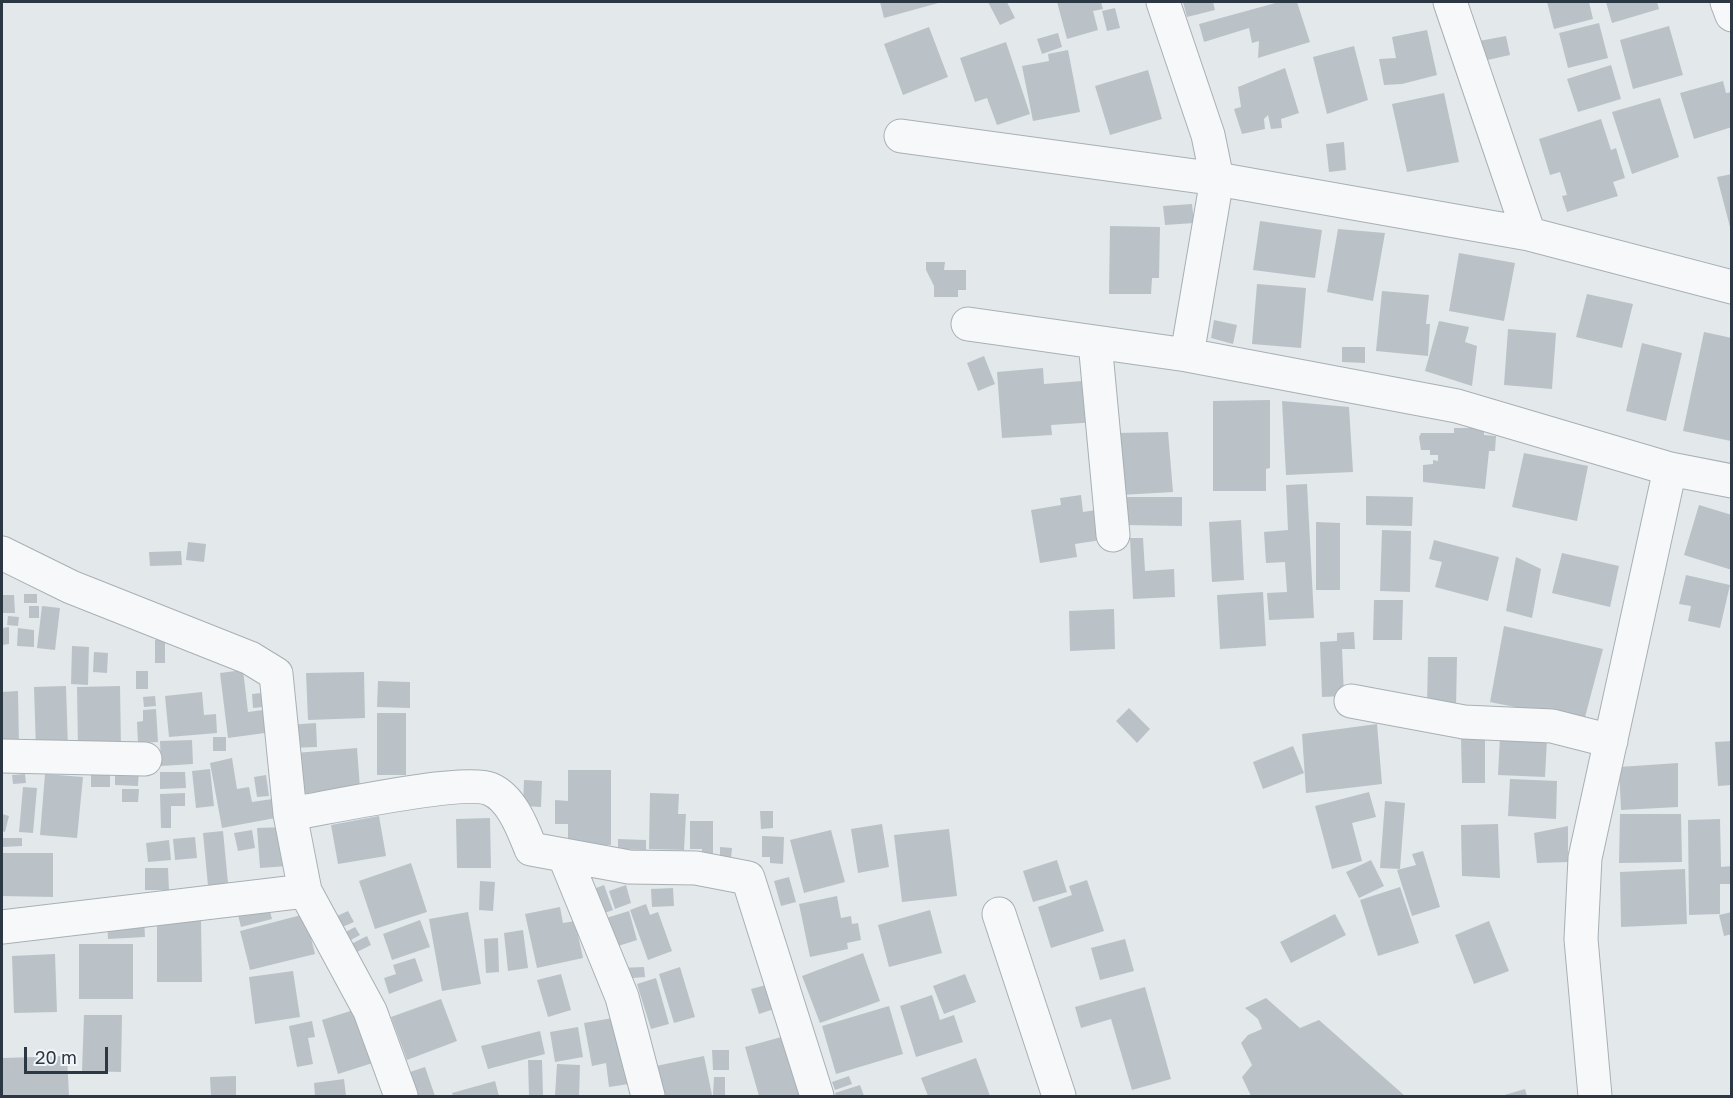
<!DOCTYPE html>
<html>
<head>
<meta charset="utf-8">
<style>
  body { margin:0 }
  #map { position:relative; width:1733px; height:1098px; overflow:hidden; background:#e3e8eb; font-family:"Golos Text",sans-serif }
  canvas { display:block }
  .frame { position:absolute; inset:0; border:3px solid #2b3843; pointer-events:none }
  .scale { position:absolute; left:24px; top:1047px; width:84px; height:27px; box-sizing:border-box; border:3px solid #2b3843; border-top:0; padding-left:8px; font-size:18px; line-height:21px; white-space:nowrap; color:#2b3843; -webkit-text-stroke:4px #f3f6f8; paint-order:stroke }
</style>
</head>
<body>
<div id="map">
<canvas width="1733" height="1098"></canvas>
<div class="frame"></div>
<div class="scale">20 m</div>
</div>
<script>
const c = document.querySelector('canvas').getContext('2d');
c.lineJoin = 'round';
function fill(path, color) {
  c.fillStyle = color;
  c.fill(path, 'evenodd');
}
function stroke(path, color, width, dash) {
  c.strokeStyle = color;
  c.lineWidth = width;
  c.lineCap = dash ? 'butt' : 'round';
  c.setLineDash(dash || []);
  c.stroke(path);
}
const building = new Path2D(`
  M880,2H942L884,18Z
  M988,2H1007L1015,18L1000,25Z
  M1057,2H1101L1103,9L1093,11L1098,30L1067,39Z
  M1183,2H1213L1215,10L1187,17Z
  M1279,2H1297L1310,42L1258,58L1259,41L1252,43L1249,28L1204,42L1199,24Z
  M1547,2H1589L1593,19L1554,29Z
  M1606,2H1657L1659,9L1612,23Z
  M1115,8L1120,28L1107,31L1102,11Z
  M1599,23L1608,58L1568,68L1559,33Z
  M1669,26L1683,75L1633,89L1620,40Z
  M929,27L948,77L903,95L884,44Z
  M1427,30L1437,75L1402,84L1384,85L1379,59L1396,58L1392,37Z
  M1058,33L1062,47L1042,54L1037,39Z
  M1506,36L1510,55L1483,61L1479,41Z
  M1006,42L1030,114L997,125L987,98L975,102L960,58Z
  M1354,46L1368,100L1327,114L1313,57Z
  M1068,50L1080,112L1033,121L1022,66L1049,61L1048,54Z
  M1611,65L1621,99L1578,112L1567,79Z
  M1285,68L1299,113L1281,119L1282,128L1271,129L1268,115L1264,119L1265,129L1242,134L1234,109L1241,107L1238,87Z
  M1148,70L1162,119L1110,135L1095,86Z
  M1723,81L1726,93L1732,92V127L1694,139L1680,93Z
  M1444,93L1459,162L1407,172L1392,104Z
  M1660,98L1679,157L1632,174L1612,112Z
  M1601,119L1611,150L1616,148L1625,178L1613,182L1618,196L1567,212L1562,196L1567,195L1560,172L1550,175L1539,139Z
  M1344,142L1346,170L1329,172L1326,144Z
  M1732,174V230L1731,231L1717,177Z
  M1192,204L1194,223L1165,225L1163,206Z
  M1260,221L1322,230L1315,278L1253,270Z
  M1110,226L1160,227L1159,278H1152L1151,294H1109Z
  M1338,229L1385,233L1373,301L1327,292Z
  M1459,253L1515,263L1504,321L1449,311Z
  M926,262H945L944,270H966V290H958V297H934V286L926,270Z
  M1257,284L1306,288L1301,348L1252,344Z
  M1382,291L1429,295L1426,324H1430L1428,356L1376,351Z
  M1587,294L1633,304L1622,348L1576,337Z
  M1214,320L1237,325L1233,344L1211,338Z
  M1439,321L1469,327L1465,342L1477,346L1472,386L1425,371Z
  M1508,329L1556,333L1552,389L1504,385Z
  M1704,332L1732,338L1731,441L1683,431Z
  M1642,343L1682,353L1666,421L1626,411Z
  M1342,347H1365V363L1342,362Z
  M984,356L995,384L978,391L967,363Z
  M1043,368L1044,384L1095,380L1098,422L1051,425L1052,435L1002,438L997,372Z
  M1270,400V468L1266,469V491H1213V401Z
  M1282,401L1349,407L1353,472L1286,475Z
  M1454,428H1484V435L1496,436L1495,451H1489L1485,489L1423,482V465L1433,464V460L1438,461V455H1430V450H1421L1419,437L1421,433H1454Z
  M1168,432L1173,492L1121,495L1116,433Z
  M1524,453L1588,466L1577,521L1512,507Z
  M1307,484L1314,618L1269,620L1267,593L1287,592L1285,562L1266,563L1264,532L1288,530L1286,485Z
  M1081,495L1083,512L1096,510L1101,540L1075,544L1077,557L1040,563L1031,510L1061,505L1060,498Z
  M1366,496L1413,497L1412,526L1366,525Z
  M1126,497H1182V526L1126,525Z
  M1699,505L1732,515V570L1684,555Z
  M1241,520L1244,580L1212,582L1209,522Z
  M1316,522L1340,523V590H1316Z
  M1382,530L1411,531L1410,592L1380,591Z
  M1130,538H1143L1145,571L1174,569L1175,597L1133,599Z
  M1434,540L1499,557L1488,601L1435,587L1442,562L1429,559Z
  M188,542L206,544L204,562L186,560Z
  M181,551L182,565L150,566L149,552Z
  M1562,553L1619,566L1610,607L1552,593Z
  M1516,557L1541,569L1532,618L1506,611Z
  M1686,575L1730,585L1720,628L1688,621L1691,606L1679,604Z
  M1263,592L1266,646L1220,649L1217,595Z
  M24,594H37V603H24Z
  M2,595H14L15,613H2Z
  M1374,600H1403L1402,640H1373Z
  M29,606H39V618H29Z
  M42,606L60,608L55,650L37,648Z
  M1114,609L1115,649L1070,651L1069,611Z
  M8,616L19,617L18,626L7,625Z
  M1504,626L1603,649L1584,721L1490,702Z
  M9,627V644L2,645V628Z
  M18,628L34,630V647L17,646Z
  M1354,632L1355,649H1342L1344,696L1322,697L1320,642L1337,641V633Z
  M165,639V663H155V640Z
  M72,646L89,647L88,685L71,684Z
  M94,652L108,653L107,673L93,672Z
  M1428,657H1457L1456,708L1427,707Z
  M243,670L248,712L270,709L272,732L228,738L220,673Z
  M136,671H148V689H136Z
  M364,672L365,718L308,720L306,673Z
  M378,681L410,682V708L377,707Z
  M66,686L68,749L36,750L34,687Z
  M120,686L121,748L78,749L77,687Z
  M18,691L19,746H2V692Z
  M202,692L204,715L216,714L217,733L169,737L165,696Z
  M272,692L273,706L253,708L252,694Z
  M155,696L156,706L144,707L143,697Z
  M1129,708L1150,729L1137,743L1116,721Z
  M156,709L158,742L138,743L137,722L143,721V710Z
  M377,713H406V775H377Z
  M316,723L317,747L288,748L287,725Z
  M1377,724L1382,784L1306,793L1302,734Z
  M1500,736L1547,739L1545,777L1498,775Z
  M213,737H226V751H213Z
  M1461,739H1485V783H1462Z
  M192,740L193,764L161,766L160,741Z
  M1732,741V785L1718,786L1715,742Z
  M1293,746L1304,773L1263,789L1253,762Z
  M357,748L360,788L298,794L295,753Z
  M232,758L237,789L249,787L252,802L272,799L275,818L222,828L210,763Z
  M1678,763V807L1621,810L1619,767Z
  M115,768L139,769L138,786L115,785Z
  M110,769V787H91V770Z
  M210,769L214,806L196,808L192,771Z
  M568,770H611V845H568V824H555V800L568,801Z
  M160,772H185L186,788L160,789Z
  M25,774L26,783L13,784L12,775Z
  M45,774L83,777L77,838L40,835Z
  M266,775L269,796L257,797L254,777Z
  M1510,779L1557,781L1556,819L1508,816Z
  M524,780L542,781L541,807L523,806Z
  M23,787L37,788L33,833L19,832Z
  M122,789H139L138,802H122Z
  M1369,792L1376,817L1352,823L1362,861L1332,869L1315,806Z
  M185,793V806H171V828H161L160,794Z
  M650,793L679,794L678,814H686L684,850L649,849Z
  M1385,801L1405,803L1400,869L1380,868Z
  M760,811H773V828L761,829Z
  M2,814L9,816L5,832L2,831Z
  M1620,814H1681L1682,862L1619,863Z
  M379,816L386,856L338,864L331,825Z
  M490,818L491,868H457L456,819Z
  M1720,819L1721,867L1732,866V884H1720V914L1689,915L1688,820Z
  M690,821H713V854H702V849H690Z
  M882,824L889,867L858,873L851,829Z
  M1498,824L1500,878L1462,876L1461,825Z
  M1568,826V862L1537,863L1534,833Z
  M286,827L288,866L260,868L257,828Z
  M949,829L957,896L902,902L894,835Z
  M252,830L255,848L238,851L234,833Z
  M831,830L845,882L804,893L790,840Z
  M223,831L228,883L208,886L203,833Z
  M762,836L784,837L783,864L770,863V857H762Z
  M195,837L197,858L175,860L173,839Z
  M2,838H22V846L2,847Z
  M618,839L646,840V850L618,849Z
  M169,840L171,860L148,862L146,843Z
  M720,847L732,848L731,859H720Z
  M1423,851L1440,907L1412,916L1397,870L1416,865L1412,854Z
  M2,853H53V897L2,896Z
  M1057,860L1067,892L1033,902L1023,871Z
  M1371,860L1384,886L1359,898L1346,872Z
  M411,863L427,912L375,929L359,881Z
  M145,868H168L169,890H145Z
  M1685,869L1687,924L1621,927L1620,872Z
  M789,877L796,902L781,906L774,881Z
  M1087,880L1104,931L1051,948L1038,907L1072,895L1069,886Z
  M480,881L495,882L493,911L479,910Z
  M604,885L613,910L596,916L588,891Z
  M626,885L631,903L615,909L609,891Z
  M1400,887L1419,943L1378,956L1360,900Z
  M673,888L674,906L652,907L651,889Z
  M837,896L841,918L851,916L852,924L858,923L861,940L847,943L848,949L810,957L799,904Z
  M646,904L650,915L658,912L672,951L648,960L630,910Z
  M560,907L563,923L575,921L583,958L537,968L525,914Z
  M269,908L272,919L241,927L238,915Z
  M930,910L942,953L889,967L878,925Z
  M348,911L354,922L340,928L335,917Z
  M629,911L637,940L612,948L603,919Z
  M468,912L481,984L442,991L429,919Z
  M1732,912V934L1724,936L1719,915Z
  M305,914L315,954L250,970L240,931Z
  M1335,914L1346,935L1291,963L1280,942Z
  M144,917L145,937L108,939L107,919Z
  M157,920H201L202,982H157Z
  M420,920L430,947L392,960L383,934Z
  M1489,921L1509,971L1474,984L1455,935Z
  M355,927L360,935L347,942L342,934Z
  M523,930L528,968L508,971L504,933Z
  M367,936L371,945L353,954L349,945Z
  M498,938L499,972L486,973L484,939Z
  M1125,939L1134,971L1100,980L1091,948Z
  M79,944H133V999H79Z
  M863,953L880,1001L820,1023L802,976Z
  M55,954L57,1012L14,1013L12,956Z
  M415,958L423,981L389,994L384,978L396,974L393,965Z
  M644,967L645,977L620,979L619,968Z
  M680,967L695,1017L674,1023L659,974Z
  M293,971L300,1017L255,1024L249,977Z
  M561,974L571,1010L548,1017L537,980Z
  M965,974L976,1002L944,1014L933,986Z
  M656,978L669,1024L651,1029L637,984Z
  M766,985L774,1009L759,1014L751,989Z
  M1145,987L1171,1079L1132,1090L1111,1019L1081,1028L1075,1007Z
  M932,995L940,1020L954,1015L963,1042L916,1057L900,1006Z
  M1266,998L1300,1028L1319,1020L1405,1096H1251L1242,1077L1252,1065L1241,1043L1248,1035L1262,1029L1258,1019L1245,1008Z
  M441,999L457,1041L407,1060L391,1017Z
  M889,1006L903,1054L836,1074L822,1026Z
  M363,1007L379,1061L338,1074L322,1020Z
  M84,1015H122L121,1072L82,1071Z
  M624,1016L635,1083L609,1087L606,1063L592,1066L584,1023Z
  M312,1021L315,1037L308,1038L313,1064L297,1067L289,1026Z
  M578,1027L583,1057L555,1062L550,1032Z
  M540,1031L545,1054L488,1069L481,1046Z
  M796,1033L812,1096H759L745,1047Z
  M712,1050H729V1070H713Z
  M67,1056L69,1096H2V1058Z
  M704,1056L712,1095L661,1096L656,1066Z
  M976,1058L990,1096H928L921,1078Z
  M528,1060H542L543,1096H529Z
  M557,1064L580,1065L579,1096H555Z
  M425,1067L435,1096H418L410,1072Z
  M236,1076V1096H211L210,1077Z
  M849,1076L852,1084L835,1090L832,1082Z
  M714,1077H725V1095H713Z
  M344,1079L346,1096H315L314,1083Z
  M495,1081L499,1096H453L452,1093Z
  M860,1085L864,1096H836L835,1093Z
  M1525,1089L1527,1096H1501Z`);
const minor = new Path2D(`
  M1163,2L1208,135L1217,179L1187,355
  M1450,2L1529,234
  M1727,2L1732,15
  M901,136L1217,179L1529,234L1732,287
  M968,324L1187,355L1457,406L1670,469L1732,481
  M1095,342L1113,535
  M2,553L71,587L250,658L276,674L290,814L305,891L370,1011L401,1096
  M1351,701L1464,722L1552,726L1611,741
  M2,756L145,759
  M290,814C327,808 462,778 490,789C512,798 523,829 531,849L629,867L696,868L748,878L817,1096
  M564,855L622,997L648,1096
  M999,914L1059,1096
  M2,927L305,891
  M1595,1096L1581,939L1585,858L1670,469`);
fill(building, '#bac2c8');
stroke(minor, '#a8b0b5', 35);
stroke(minor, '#f6f8f9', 33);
</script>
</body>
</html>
